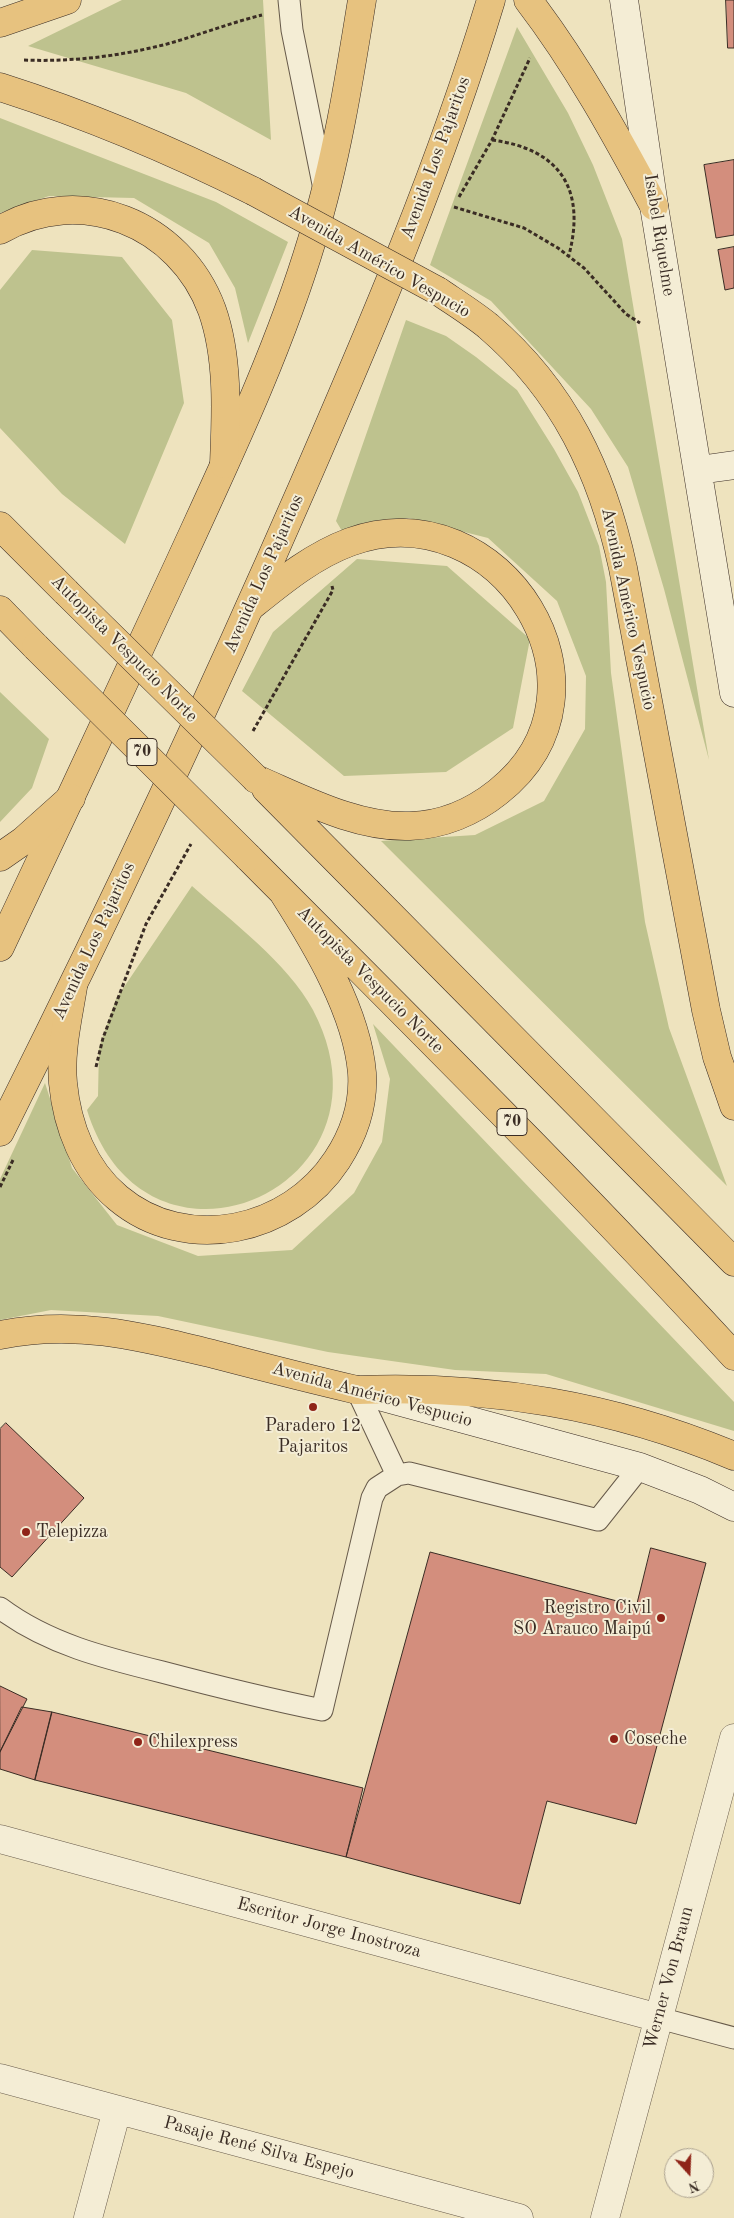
<!DOCTYPE html>
<html>
<head>
<meta charset="utf-8">
<style>
  body { margin:0 }
  #map { position:relative; width:734px; height:2218px; overflow:hidden; background:#eee3be; font-family:"Old Standard TT",serif }
  canvas { display:block }
  .north { position:absolute; left:664px; top:2148px; width:50px; height:50px; box-sizing:border-box; background:#f4edd5; border:1px solid #aaa08e; border-radius:50%; rotate:160deg; font-size:14px; font-weight:700; line-height:20px; text-align:center; color:#3a2c24 }
  .north::after { content:''; display:block; margin:auto; width:18px; height:22px; background:#8f2418; clip-path:polygon(50% 0,100% 100%,50% 72%,0 100%) }
</style>
</head>
<body>
<div id="map">
<canvas width="734" height="2218"></canvas>
<div class="north">N</div>
</div>
<script>
const c = document.querySelector('canvas').getContext('2d');
c.lineJoin = 'round';
function fill(path, color) {
  c.fillStyle = color;
  c.fill(path, 'evenodd');
}
function stroke(path, color, width, dash) {
  c.strokeStyle = color;
  c.lineWidth = width;
  c.lineCap = dash ? 'butt' : 'round';
  c.setLineDash(dash || []);
  c.stroke(path);
}
function write(font, color, halo, rows, align = 'center') {
  c.font = font + ' "Old Standard TT",serif';
  c.lineWidth = 4;
  c.setLineDash([]);
  c.textBaseline = 'middle';
  c.strokeStyle = halo;
  c.fillStyle = color;
  for (const [text, x, y, turn = 0] of rows) {
    c.save();
    c.translate(x, y);
    c.rotate((+turn || 0) * Math.PI / 180);
    c.textAlign = isNaN(turn) ? turn : align;
    if (halo) c.strokeText(text, 0, 0);
    c.fillText(text, 0, 0);
    c.restore();
  }
}
const green = new Path2D(`
  M122,0H263L271,140L186,93L28,46Z
  M517,27L568,113L593,165L622,239L709,760L664,589L628,467L591,409L491,301L430,265Z
  M0,118L216,202L288,242L248,343L235,288L209,243L134,198L49,196L0,213Z
  M32,250L122,257L172,320L184,403L125,544L62,494L0,428V290Z
  M406,320L446,336L476,357L517,390L554,449L578,492L599,546L606,582L611,673L645,922L669,1028L727,1186L381,841L475,835L544,801L585,729L586,676L557,601L488,538L409,518L342,531L336,521Z
  M357,559L447,566L530,639L513,728L446,772L344,776L242,691L273,632Z
  M0,692L49,739L32,788L0,822Z
  M192,886C232,922 287,962 313,1010C406,1187 146,1301 87,1110L98,1096L99,1048L116,999Z
  M373,1024L734,1402V1431L546,1374L455,1370L328,1352L158,1316L51,1310L0,1320V1179L45,1083L72,1168L117,1225L198,1256L292,1250L354,1193L382,1142L390,1079Z`);
const building = new Path2D(`
  M726,0H734V48H728Z
  M734,160V235L716,238L704,165Z
  M734,247V288L725,290L718,250Z
  M6,1423L84,1498L12,1577L0,1567V1429Z
  M651,1548L706,1563L636,1824L547,1801L520,1904L346,1857L430,1552L636,1606Z
  M0,1686L27,1699L0,1752Z
  M22,1707L52,1712L35,1780L0,1769V1752Z
  M52,1712L363,1788L346,1857L35,1780Z`);
const path = new Path2D(`
  M24,60C74,62 120,56 167,44C199,35 230,23 262,15
  M492,140C560,149 586,189 569,255
  M459,197L492,140L530,58
  M454,207L524,228L558,248L584,268L626,314L640,323
  M253,731L333,590L332,586
  M96,1067L103,1038L146,924L191,844
  M0,1187L13,1160`);
const lane = new Path2D(`
  M289,0L292,30L324,189
  M357,1390L397,1475L409,1473L598,1520L640,1467
  M0,1608C48,1644 105,1658 162,1672C215,1686 268,1699 322,1710L372,1498L377,1488L397,1475
  M659,2018L734,2038`);
const street = new Path2D(`
  M0,1839L659,2018
  M0,2078L519,2218
  M88,2218L117,2110
  M605,2218L734,1738`);
const secondary = new Path2D(`
  M624,0L654,206L734,693
  M699,470L734,465
  M368,1393L640,1467L700,1490L734,1507`);
const primary = new Path2D(`
  M528,0C577,64 616,135 654,206
  M0,23L67,0
  M0,87C88,115 171,150 253,191
  M438,291C454,302 472,313 488,326C564,391 602,472 623,568L706,1010L717,1057L734,1106
  M0,947C60,820 119,694 178,566C227,459 278,353 312,240C336,162 349,81 362,0
  M0,1132C107,919 208,704 303,486C372,327 441,166 491,0
  M0,1335C77,1319 143,1337 217,1355C263,1367 310,1379 357,1390`);
const highway = new Path2D(`
  M0,230C80,183 180,223 212,310C229,358 226,414 224,464
  M0,526L66,592
  M250,607C281,582 312,556 350,542C501,488 627,690 498,792C473,812 442,825 410,826C357,828 303,799 256,779
  M0,610L36,647
  M266,789L734,1262
  M0,857L23,841L71,798
  M248,857C412,1022 577,1185 734,1356
  M73,987C68,1018 60,1051 63,1083C67,1126 84,1170 118,1198C186,1255 290,1232 337,1160C354,1134 364,1104 362,1073C357,1012 316,944 284,894
  M357,1390C489,1385 612,1405 734,1456`);
const primaryBridge = new Path2D(`
  M253,191L438,291`);
const highwayBridge = new Path2D(`
  M66,592L256,779
  M36,647L248,857`);
const markers = [
  [313,1407,5,"#8f2418"],
  [26,1532,5,"#8f2418"],
  [661,1618,5,"#8f2418"],
  [614,1739,5,"#8f2418"],
  [138,1742,5,"#8f2418"]
];
const shields = [
  [142,752,30],
  [512,1122,30]
];
const shieldNames = [
  ["70",142,752],
  ["70",512,1122]
];
const streetNames = [
  ["Avenida Los Pajaritos",436,158,-70],
  ["Isabel Riquelme",659,235,81],
  ["Avenida Américo Vespucio",379,262,30],
  ["Avenida Los Pajaritos",264,574,-66],
  ["Avenida Américo Vespucio",628,609,78],
  ["Autopista Vespucio Norte",124,649,45],
  ["Avenida Los Pajaritos",94,941,-65],
  ["Autopista Vespucio Norte",370,980,45],
  ["Avenida Américo Vespucio",372,1395,15],
  ["Escritor Jorge Inostroza",329,1928,15],
  ["Werner Von Braun",669,1978,-75],
  ["Pasaje René Silva Espejo",259,2148,15]
];
const poiNames = [
  ["Paradero 12",313,1426,"center"],
  ["Pajaritos",313,1447,"center"],
  ["Telepizza",36,1532],
  ["Registro Civil",651,1608,"right"],
  ["SO Arauco Maipú",651,1629,"right"],
  ["Coseche",624,1739],
  ["Chilexpress",148,1742]
];
fill(green, '#bec28e');
fill(building, '#d38e7d');
stroke(building, '#3a2c24', 1);
stroke(lane, '#675a4a', 23);
stroke(street, '#675a4a', 29);
stroke(secondary, '#3a2c24', 29);
stroke(primary, '#3a2c24', 29);
stroke(highway, '#3a2c24', 29);
stroke(path, '#3a2c24', 3, [4, 2.5]);
stroke(lane, '#f4edd5', 21);
stroke(street, '#f4edd5', 28);
stroke(secondary, '#f4edd5', 28);
stroke(primary, '#e7c27f', 28);
stroke(highway, '#e7c27f', 28);
stroke(primaryBridge, '#3a2c24', 29, []);
stroke(highwayBridge, '#3a2c24', 29, []);
stroke(primaryBridge, '#e7c27f', 28);
stroke(highwayBridge, '#e7c27f', 28);
for (const [x, y, r, color] of markers) {
  const dot = new Path2D();
  dot.arc(x, y, r, 0, 2 * Math.PI);
  c.fillStyle = color;
  c.fill(dot);
  stroke(dot, '#f4edd5', 2);
}
for (const [x, y, w] of shields) {
  const box = new Path2D();
  box.roundRect(x - w / 2, y - 13.5, w, 27, 4);
  c.fillStyle = '#f4edd5';
  c.fill(box);
  stroke(box, '#3a2c24', 1);
}
write('bold 16px', '#3a2c24', null, shieldNames);
write('18px', '#3a2c24', '#f4edd5', streetNames);
write('18px', '#3a2c24', '#f4edd5', poiNames, 'left');
</script>
</body>
</html>
